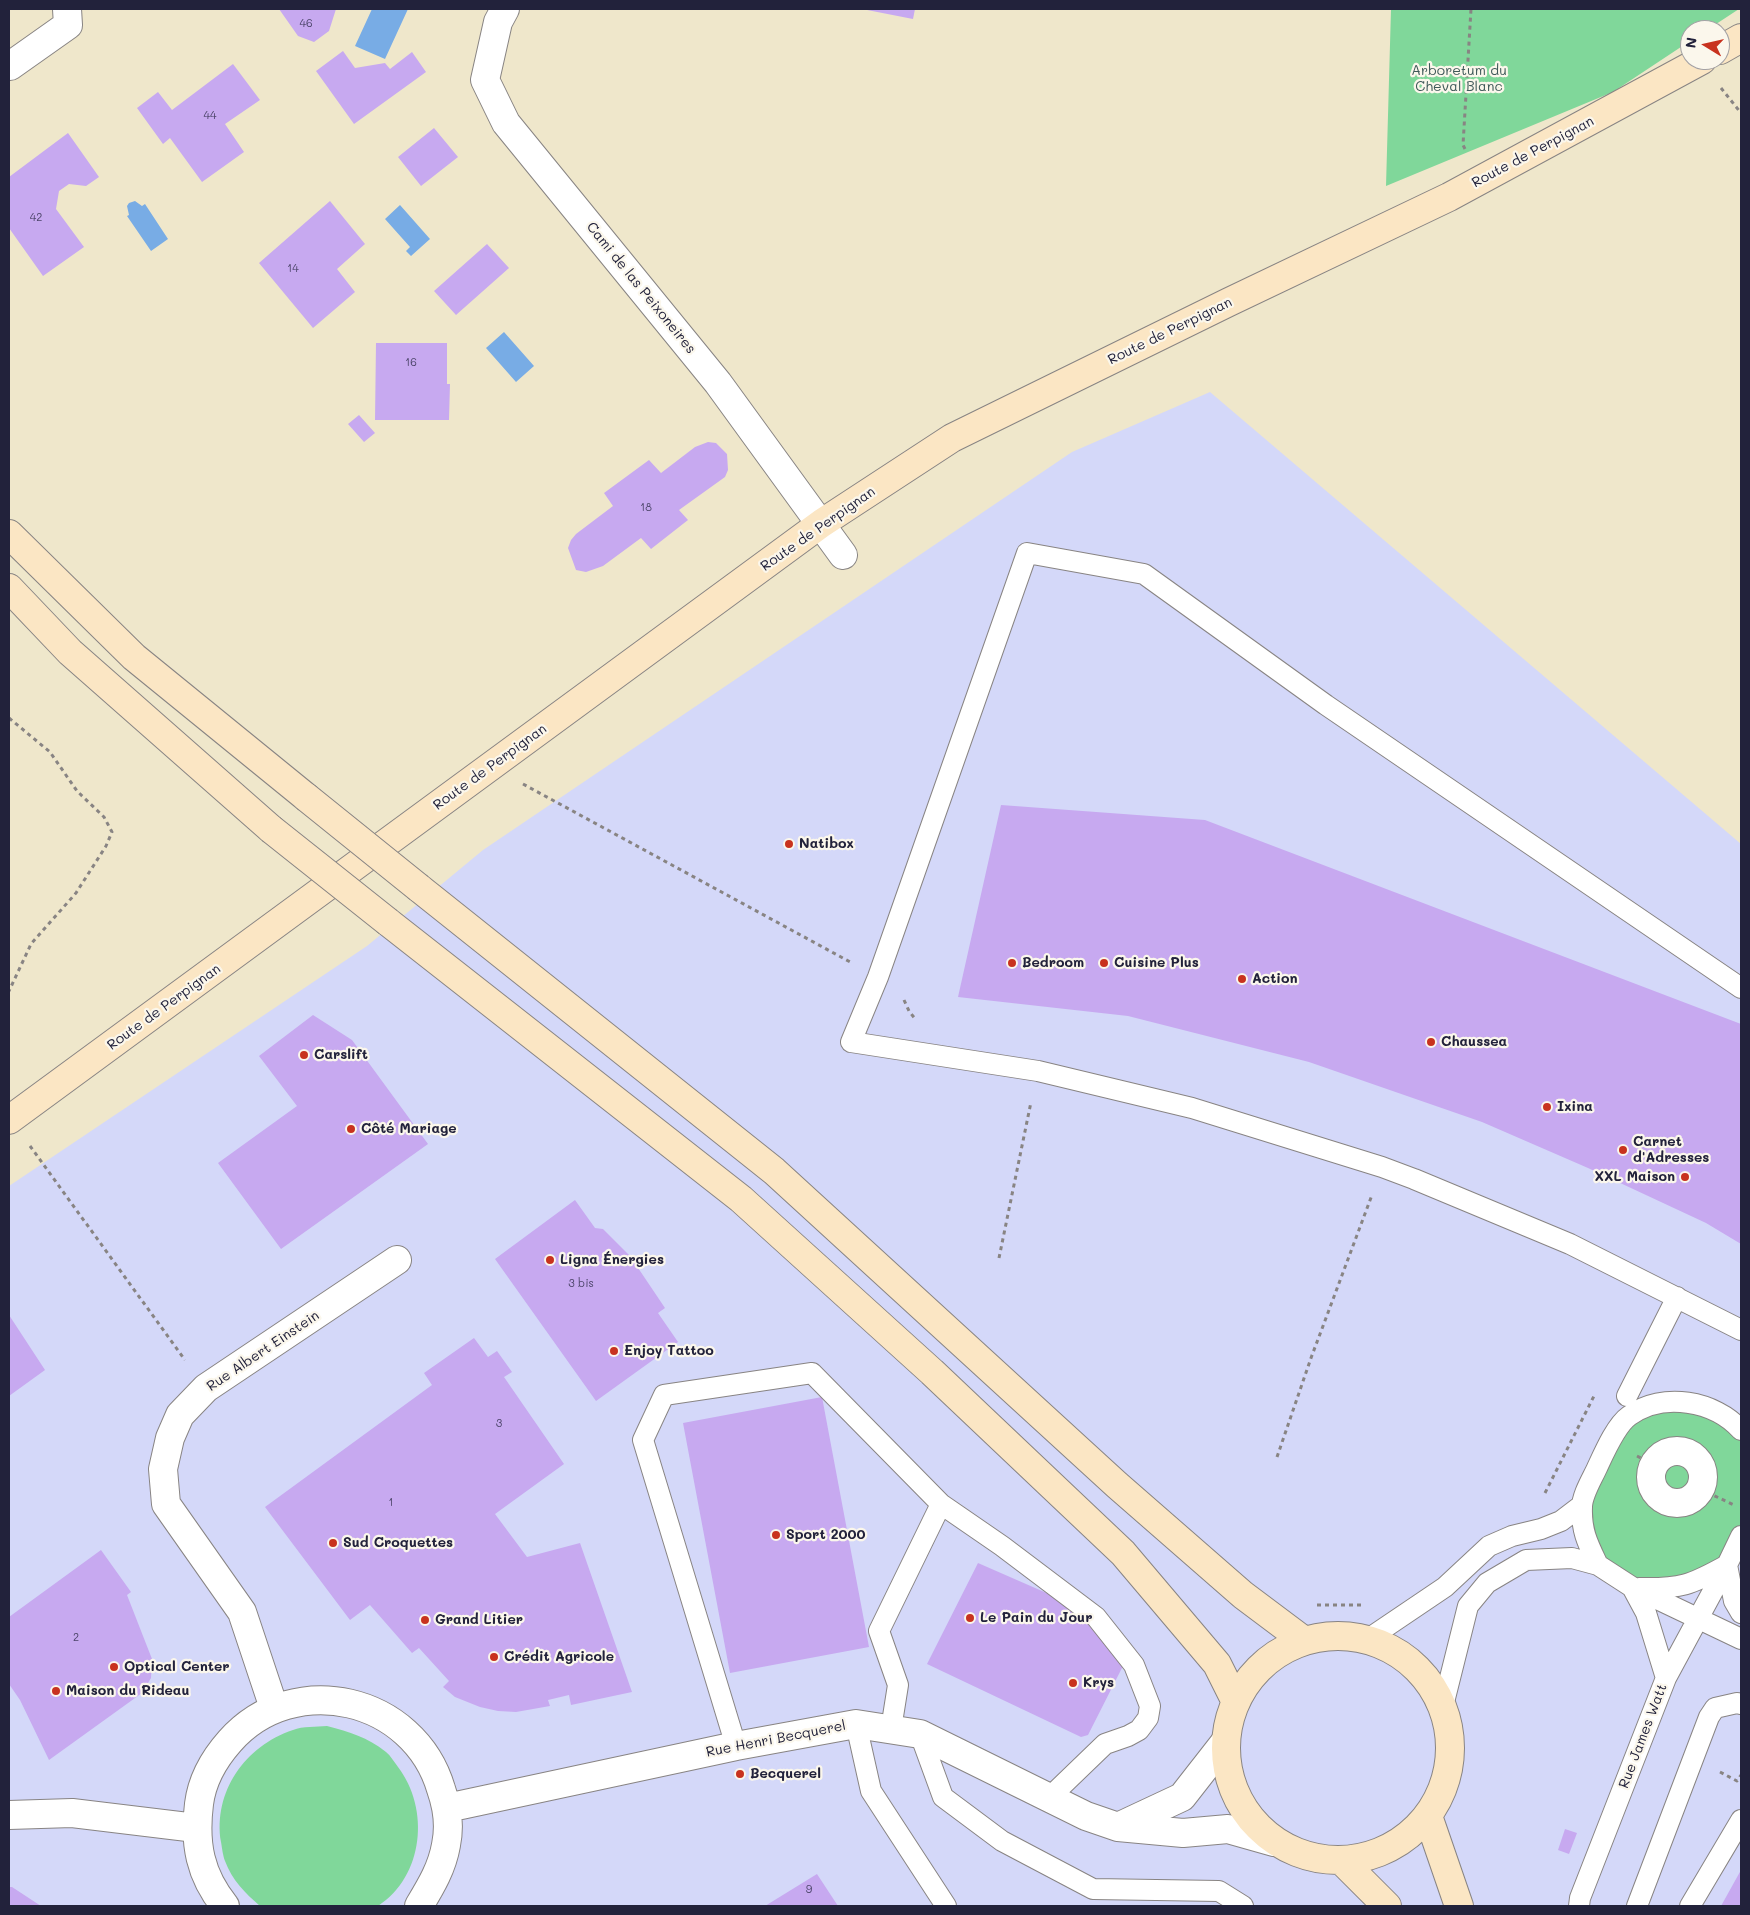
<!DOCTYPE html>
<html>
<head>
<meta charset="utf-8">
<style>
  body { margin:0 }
  #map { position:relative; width:1750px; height:1915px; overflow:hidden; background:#efe7cb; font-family:Mali,sans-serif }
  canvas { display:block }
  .frame { position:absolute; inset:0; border:10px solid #22223b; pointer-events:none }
  .north { position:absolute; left:1680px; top:20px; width:50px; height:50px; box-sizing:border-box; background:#fbf7ec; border:1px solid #a4a2a5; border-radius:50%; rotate:279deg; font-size:14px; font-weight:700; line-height:20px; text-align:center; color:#22223b }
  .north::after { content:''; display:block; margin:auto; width:18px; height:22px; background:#c8321e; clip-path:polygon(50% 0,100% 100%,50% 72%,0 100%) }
</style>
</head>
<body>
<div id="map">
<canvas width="1750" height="1915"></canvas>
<div class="frame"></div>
<div class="north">N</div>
</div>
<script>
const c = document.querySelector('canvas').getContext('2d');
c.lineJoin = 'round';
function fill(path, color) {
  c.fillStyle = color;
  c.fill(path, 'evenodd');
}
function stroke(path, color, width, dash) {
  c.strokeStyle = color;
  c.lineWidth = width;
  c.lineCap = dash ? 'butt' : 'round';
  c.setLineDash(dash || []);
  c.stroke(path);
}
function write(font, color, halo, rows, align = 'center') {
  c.font = font + ' Mali,sans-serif';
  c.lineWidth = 4.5;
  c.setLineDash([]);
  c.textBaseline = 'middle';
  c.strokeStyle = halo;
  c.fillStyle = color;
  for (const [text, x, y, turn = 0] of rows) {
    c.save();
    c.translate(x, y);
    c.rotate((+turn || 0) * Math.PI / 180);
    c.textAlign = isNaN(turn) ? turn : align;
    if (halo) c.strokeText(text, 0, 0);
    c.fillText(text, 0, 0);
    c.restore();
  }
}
const built = new Path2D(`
  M1210,392L1741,844V1906H9V1186L367,946L483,850L1072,452Z`);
const green = new Path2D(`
  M1391,9H1739L1707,30H1690V41L1613,92L1386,186Z
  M1688,1401L1741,1430V1536L1727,1565L1632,1587L1583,1534L1602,1458L1619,1428Z
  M327,1726C350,1732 367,1737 386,1752C391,1756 394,1762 398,1767C430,1809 424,1876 378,1906H260C245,1893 232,1880 225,1861C223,1856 222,1848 221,1842C213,1792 245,1746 293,1730C303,1726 316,1727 327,1726Z`);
const water = new Path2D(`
  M372,9H408L385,59L355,46Z
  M135,201L142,206L145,204L168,239L151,251L127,216L129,215L127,206L129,203Z
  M400,205L430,239L411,256L406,251L410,247L385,219Z
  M504,332L534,366L516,382L486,348Z`);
const building = new Path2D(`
  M279,9H336L329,31L314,42L298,36Z
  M862,9H915L913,19Z
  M343,51L355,68L385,63L390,69L412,52L426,72L354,124L316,71Z
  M233,64L260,100L225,124L244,152L202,182L170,138L163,144L137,108L158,92L172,110Z
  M434,128L458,157L421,186L398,157Z
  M68,133L99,177L86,186L69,184L59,191L56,209L84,247L43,276L9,228V177Z
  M330,201L365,244L337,269L355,292L313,328L259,263Z
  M487,244L509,268L456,315L434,291Z
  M376,343H447V384H450L449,420H375Z
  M359,415L375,433L364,442L348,424Z
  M708,442L716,443L727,454L728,470L725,477L679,510L688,520L651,549L641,538L603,566L586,572L576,570L568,548L571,540L576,534L613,506L604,493L649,460L661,473L695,447Z
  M1001,805L1205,820L1741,1024V1244L1706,1223L1588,1168L1482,1122L1309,1062L1128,1016L958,997Z
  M313,1015L352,1040L428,1144L281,1249L218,1163L297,1106L259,1056Z
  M575,1200L595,1228L603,1229L630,1256L665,1308L658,1313L678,1342L596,1401L495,1259Z
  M9,1315L45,1370L9,1396Z
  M474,1338L488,1357L497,1351L512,1372L504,1377L564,1464L495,1514L527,1557L580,1543L632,1692L571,1705L569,1695L548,1700L550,1706L516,1712L498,1711L480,1707L455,1697L443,1687L449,1681L419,1648L412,1653L370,1605L350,1620L265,1507L432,1385L424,1373Z
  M822,1397L869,1647L730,1673L683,1423Z
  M101,1550L131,1592L127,1595L152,1659L151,1678L142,1693L49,1760L20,1700L9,1684V1617Z
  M978,1563L1074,1605L1126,1660L1088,1735L1081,1737L927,1664Z
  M1565,1829L1577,1833L1569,1854L1558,1850Z
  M1741,1870V1906H1721Z
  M817,1874L838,1906H765Z
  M9,1887H12L41,1906H9Z`);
const path = new Path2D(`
  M1721,88L1741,113
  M1465,149L1463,145L1471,9
  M9,718L50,752L77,791L104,817L112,832L106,846L76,893L31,944L9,991
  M523,784L852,963
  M904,1000L909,1011L916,1020
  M30,1146L185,1360
  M999,1258L1031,1102
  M1637,1456L1654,1465
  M1277,1457L1311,1358L1372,1195
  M1700,1489L1734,1505
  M1545,1493L1595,1394
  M1317,1605H1361
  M1720,1772L1737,1781L1741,1775`);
const lane = new Path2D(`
  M1741,988L1326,705L1144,574L1027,553L878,977L851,1042L1038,1071L1192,1108L1382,1167L1414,1179L1570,1244L1741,1330
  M1627,1396L1677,1297
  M1741,1536L1727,1565L1734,1601L1741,1613
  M1598,1565C1588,1544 1581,1531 1582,1507C1582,1495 1592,1479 1597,1468C1604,1453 1616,1425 1629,1416C1663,1391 1715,1401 1741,1430
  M1632,1587L1741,1639
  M1639,1588C1681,1589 1691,1585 1727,1565
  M1368,1639L1445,1587L1489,1546L1512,1536L1541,1529L1561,1521L1582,1505
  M1443,1706L1468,1606L1487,1583L1526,1560L1572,1558L1598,1565L1632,1587L1646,1613L1666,1678
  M856,1724L871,1791L946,1906
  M891,1729L898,1685L879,1631L941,1504
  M920,1734L943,1797L1002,1841L1093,1889L1219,1891L1243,1906
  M736,1746L643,1440L664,1395L812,1373L941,1504L1002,1546L1096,1617L1134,1665L1150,1706L1148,1718L1139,1730L1128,1736L1105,1744L1050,1797
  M1579,1906L1580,1898L1666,1678L1727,1565
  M1637,1906L1709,1717L1715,1708L1737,1703L1741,1704
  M1690,1906L1741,1820`);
const street = new Path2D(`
  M505,9L498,22L485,80L506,123L718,383L843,555
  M10,66L68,25L67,9
  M1651 1477a26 26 0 1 1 52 0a26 26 0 1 1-52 0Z
  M274,1708L242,1612L166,1504L163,1469L170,1438L180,1415L206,1388L397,1260
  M447,1808L736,1746L856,1724L920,1734L1086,1816L1118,1827L1183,1833L1228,1829L1274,1842
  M9,1815L72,1813L196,1828
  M1120,1826L1182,1797L1225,1742
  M225,1906C200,1875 194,1844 199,1804C202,1780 214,1759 230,1741C294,1669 414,1697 441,1789C447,1806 450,1826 446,1845C442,1868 431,1886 419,1906`);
const secondary = new Path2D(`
  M1720,50L1741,38
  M9,534L134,657L306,797
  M9,588L70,652L271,829
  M419,888L774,1171L1117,1485L1243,1595L1303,1640
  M388,922L741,1199L932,1372L1123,1553L1217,1664L1235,1700
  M9,1120L822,523L952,438L1229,302L1449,197L1702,60
  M1226 1748a112 112 0 1 1 224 0a112 112 0 1 1-224 0Z
  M1428,1816L1459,1906
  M1343,1862L1387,1906`);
const secondaryBridge = new Path2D(`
  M306,797L419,888
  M271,829L388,922`);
const markers = [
  [789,844,5,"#c8321e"],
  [1012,963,5,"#c8321e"],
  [1104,963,5,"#c8321e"],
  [1242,979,5,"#c8321e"],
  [1431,1042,5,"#c8321e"],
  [304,1055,5,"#c8321e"],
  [1547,1107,5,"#c8321e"],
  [351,1129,5,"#c8321e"],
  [1623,1150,5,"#c8321e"],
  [1685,1177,5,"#c8321e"],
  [550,1260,5,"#c8321e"],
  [614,1351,5,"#c8321e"],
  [776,1535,5,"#c8321e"],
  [333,1543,5,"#c8321e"],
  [970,1618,5,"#c8321e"],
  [425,1620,5,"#c8321e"],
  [494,1657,5,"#c8321e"],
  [114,1667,5,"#c8321e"],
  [1073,1683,5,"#c8321e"],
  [56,1691,5,"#c8321e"],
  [740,1774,5,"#c8321e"]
];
const numberNames = [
  ["46",306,24],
  ["44",210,116],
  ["42",36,218],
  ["14",293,269],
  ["16",411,363],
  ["18",646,508],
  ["3 bis",581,1284],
  ["3",499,1424],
  ["1",391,1503],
  ["2",76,1638],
  ["9",809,1890]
];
const parkNames = [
  ["Arboretum du",1459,71],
  ["Cheval Blanc",1459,87]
];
const streetNames = [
  ["Route de Perpignan",1533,152,-28],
  ["Cami de las Peixoneires",641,288,51],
  ["Route de Perpignan",1170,331,-26],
  ["Route de Perpignan",818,529,-35],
  ["Route de Perpignan",490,767,-36],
  ["Route de Perpignan",164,1007,-36],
  ["Rue Albert Einstein",263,1351,-34],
  ["Rue James Watt",1643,1736,-69],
  ["Rue Henri Becquerel",776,1739,-11]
];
const poiNames = [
  ["Natibox",799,844],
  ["Bedroom",1022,963],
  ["Cuisine Plus",1114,963],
  ["Action",1252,979],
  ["Chaussea",1441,1042],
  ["Carslift",314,1055],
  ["Ixina",1557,1107],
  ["Côté Mariage",361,1129],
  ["Carnet",1633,1142],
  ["d'Adresses",1633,1158],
  ["XXL Maison",1675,1177,"right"],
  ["Ligna Énergies",560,1260],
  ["Enjoy Tattoo",624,1351],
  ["Sport 2000",786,1535],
  ["Sud Croquettes",343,1543],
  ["Le Pain du Jour",980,1618],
  ["Grand Litier",435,1620],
  ["Crédit Agricole",504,1657],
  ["Optical Center",124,1667],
  ["Krys",1083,1683],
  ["Maison du Rideau",66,1691],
  ["Becquerel",750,1774]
];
fill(built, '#d4d8f9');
fill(green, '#80d79a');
fill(water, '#78ace5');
fill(building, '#c7a9f0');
stroke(lane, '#888483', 22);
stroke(street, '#888483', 30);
stroke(secondary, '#888483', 30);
stroke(path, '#888483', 3, [4, 4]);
stroke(lane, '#fff', 20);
stroke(street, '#fff', 28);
stroke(secondary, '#fbe6c4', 28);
stroke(secondaryBridge, '#888483', 30, []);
stroke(secondaryBridge, '#fbe6c4', 28);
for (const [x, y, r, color] of markers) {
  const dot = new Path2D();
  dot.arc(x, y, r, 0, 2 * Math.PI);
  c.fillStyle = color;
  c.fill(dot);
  stroke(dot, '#fbf7ec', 2);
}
write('11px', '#4b4468', null, numberNames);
write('14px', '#3e5858', '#fbf7ec', parkNames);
write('14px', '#22223b', '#fbf7ec', streetNames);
write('bold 14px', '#22223b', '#fbf7ec', poiNames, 'left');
</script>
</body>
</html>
